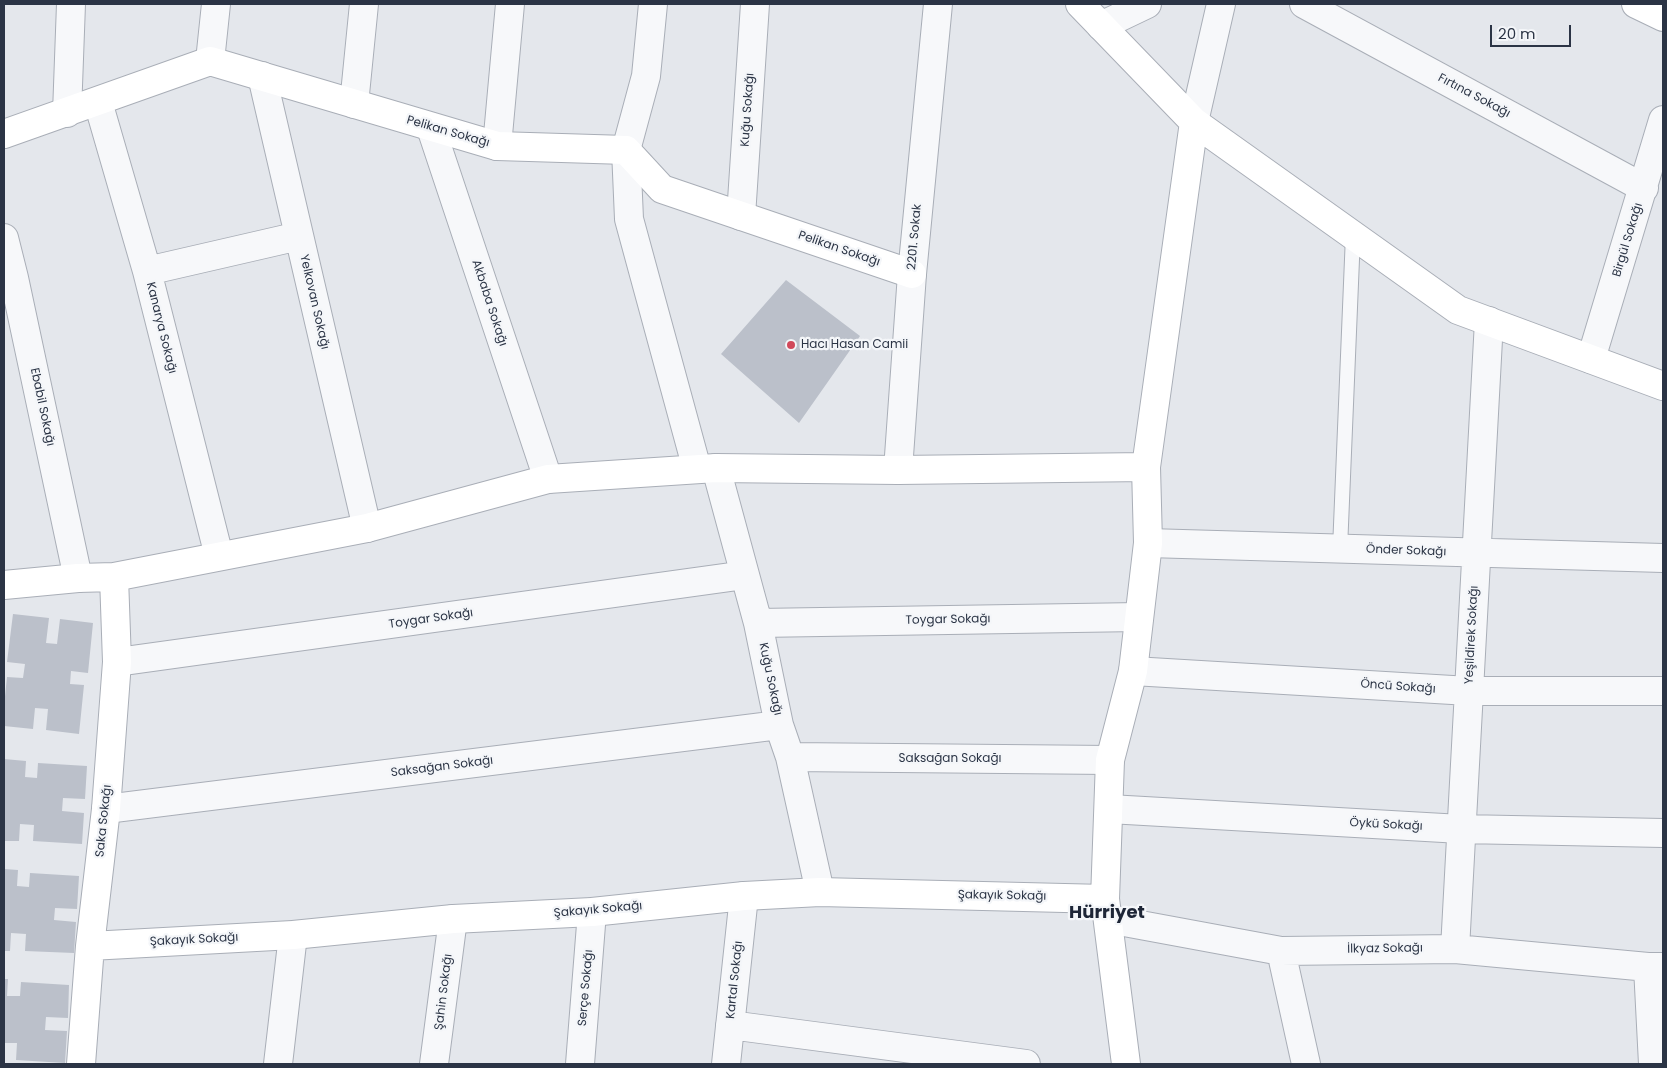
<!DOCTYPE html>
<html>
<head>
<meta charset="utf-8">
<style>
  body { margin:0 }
  #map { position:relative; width:1667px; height:1068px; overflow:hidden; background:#e4e7ec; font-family:Poppins,sans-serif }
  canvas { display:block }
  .frame { position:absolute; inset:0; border:5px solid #2b3445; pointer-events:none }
  .scale { position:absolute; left:1490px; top:25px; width:81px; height:22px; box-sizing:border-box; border:2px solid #2b3445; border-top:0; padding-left:6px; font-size:15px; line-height:18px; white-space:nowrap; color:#2b3445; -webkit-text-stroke:4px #f4f6f9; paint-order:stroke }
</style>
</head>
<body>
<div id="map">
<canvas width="1667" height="1068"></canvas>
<div class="frame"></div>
<div class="scale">20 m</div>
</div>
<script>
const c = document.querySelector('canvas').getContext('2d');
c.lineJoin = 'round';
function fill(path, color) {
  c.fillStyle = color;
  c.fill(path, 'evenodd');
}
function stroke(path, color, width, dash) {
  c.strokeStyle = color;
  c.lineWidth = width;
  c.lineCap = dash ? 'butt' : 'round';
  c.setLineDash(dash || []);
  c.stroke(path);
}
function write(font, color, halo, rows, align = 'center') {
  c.font = font + ' Poppins,sans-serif';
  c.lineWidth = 4.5;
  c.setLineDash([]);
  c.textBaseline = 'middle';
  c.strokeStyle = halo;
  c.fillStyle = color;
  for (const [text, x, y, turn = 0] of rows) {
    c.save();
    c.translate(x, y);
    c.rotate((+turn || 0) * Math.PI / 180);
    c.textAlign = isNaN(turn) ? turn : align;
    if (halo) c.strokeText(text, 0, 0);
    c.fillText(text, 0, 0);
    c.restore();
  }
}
const building = new Path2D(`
  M786,280L860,336L799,423L721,354Z
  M13,614L49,618L46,643L57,644L60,619L93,623L88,673L71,671L70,684L84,685L79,734L46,730L48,709L35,708L33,729L4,726V706L7,677L23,678L25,664L7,662Z
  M4,759L26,761L25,777L37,778L38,763L87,766L85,799L63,798L62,811L84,813L82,844L33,841L34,825L20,824L19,841H4Z
  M4,869L18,870L17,886L29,887L30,873L79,876L77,909L55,908L54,920L76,922L74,953L25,951L26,934L11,933L10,951H4Z
  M4,979H8L7,996H20L21,982L69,985L68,1018L46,1017L45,1030L67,1031L65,1063L16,1060L17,1043H4Z`);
const lane = new Path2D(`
  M1340,549L1353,235`);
const street = new Path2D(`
  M653,4L646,76L626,150L629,219L697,469
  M1304,4L1644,188
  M1101,26L1147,4
  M210,61L216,4
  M262,76L367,528
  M98,102L147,271L219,556
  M354,104L364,4
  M67,113L71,4
  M1194,122L1221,4
  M431,128L548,479
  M497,146L510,4
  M741,216L755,4
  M4,238L14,278L78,578
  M147,271L299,236
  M1591,359L1663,120
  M716,468L758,623L779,725L790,757L820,892
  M898,470L912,274L938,4
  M1148,543L1663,558
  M758,623L1139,617
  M117,662L745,575
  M1133,671L1469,691H1663
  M790,757L1110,760
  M106,809L779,725
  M1109,809L1461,829L1663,833
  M1108,919L1281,951L1455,949L1648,967H1663
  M1455,949L1489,321
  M1281,951L1306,1064
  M1648,967L1653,1064
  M730,1025L1026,1064
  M278,1064L293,935
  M434,1064L453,919
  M580,1064L592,912
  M726,1064L744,896`);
const secondary = new Path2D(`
  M1080,4L1194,122L1458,310L1663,386
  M1636,4L1663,17
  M4,134L210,61L497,146L626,150L662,189L912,274
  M4,585L78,578L114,577L367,528L548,479L716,468L898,470L1146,467
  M90,946L293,935L453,919L592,912L744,896L820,892L1105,899
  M81,1064L90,946L106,809L117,662L114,577
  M1126,1064L1105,899L1110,760L1133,671L1148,543L1146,467L1194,122`);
const markers = [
  [791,345,5,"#d1495b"]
];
const streetNames = [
  ["Fırtına Sokağı",1474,96,28],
  ["Kuğu Sokağı",748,110,-86],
  ["Pelikan Sokağı",448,132,16],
  ["2201. Sokak",915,237,-85],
  ["Birgül Sokağı",1628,240,-73],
  ["Pelikan Sokağı",839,249,19],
  ["Yelkovan Sokağı",314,302,77],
  ["Akbaba Sokağı",489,303,72],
  ["Kanarya Sokağı",161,328,76],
  ["Ebabil Sokağı",42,407,78],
  ["Önder Sokağı",1406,551,2],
  ["Toygar Sokağı",431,619,-8],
  ["Toygar Sokağı",948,620,-1],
  ["Yeşildirek Sokağı",1472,635,-87],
  ["Kuğu Sokağı",770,679,78],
  ["Öncü Sokağı",1398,687,4],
  ["Saksağan Sokağı",950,759],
  ["Saksağan Sokağı",442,767,-7],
  ["Saka Sokağı",104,821,-84],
  ["Öykü Sokağı",1386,825,3],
  ["Şakayık Sokağı",1002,896,1],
  ["Şakayık Sokağı",598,910,-5],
  ["Şakayık Sokağı",194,940,-3],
  ["İlkyaz Sokağı",1385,949,-1],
  ["Kartal Sokağı",735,980,-84],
  ["Serçe Sokağı",586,988,-85],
  ["Şahin Sokağı",444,992,-83]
];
const poiNames = [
  ["Hacı Hasan Camii",801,345]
];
const districtNames = [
  ["Hürriyet",1107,913]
];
fill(building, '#bbc0ca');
stroke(lane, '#a9aeb7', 16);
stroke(street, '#a9aeb7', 30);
stroke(secondary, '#a9aeb7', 30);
stroke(lane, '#f7f8fa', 14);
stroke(street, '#f7f8fa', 28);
stroke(secondary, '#fff', 28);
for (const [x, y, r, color] of markers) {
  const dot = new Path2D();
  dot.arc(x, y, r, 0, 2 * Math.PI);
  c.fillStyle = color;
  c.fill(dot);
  stroke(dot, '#f4f6f9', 2);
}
write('12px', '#2b3445', '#f4f6f9', streetNames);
write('12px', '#2b3445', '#f4f6f9', poiNames, 'left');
write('bold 18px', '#1d2536', '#f4f6f9', districtNames);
</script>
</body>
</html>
